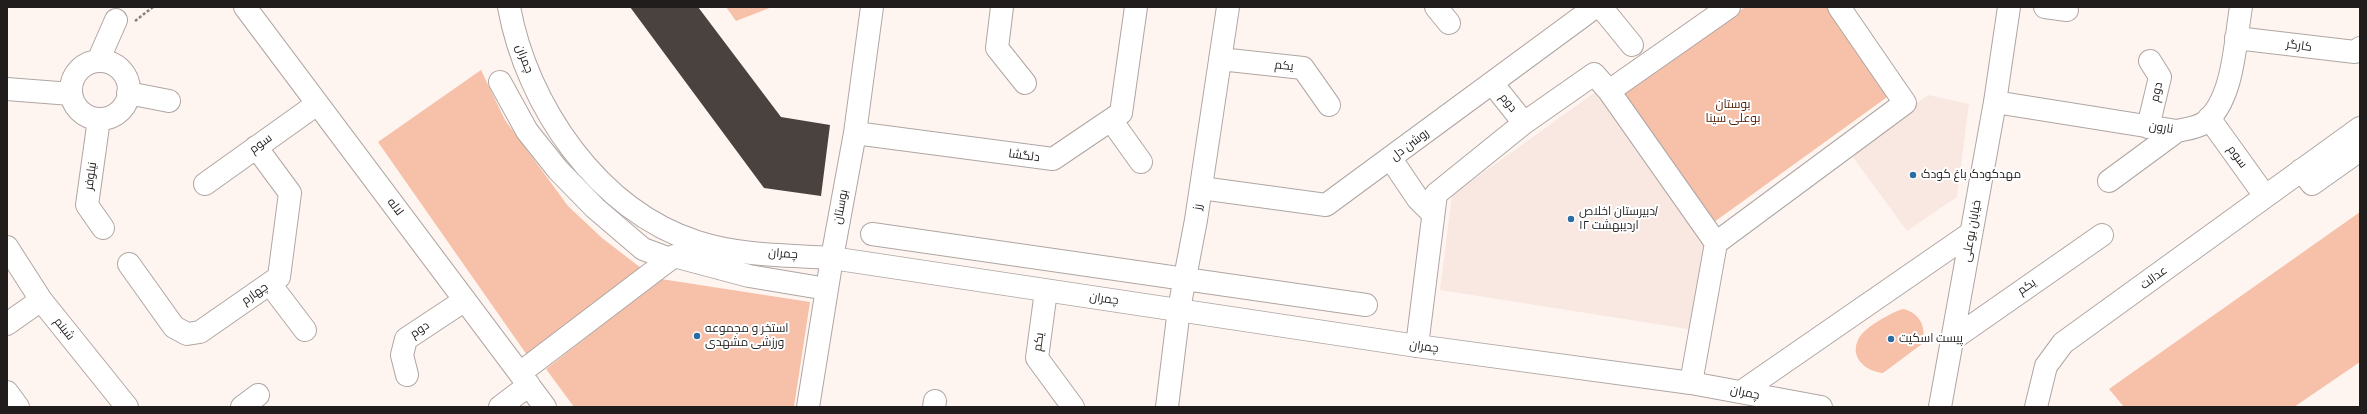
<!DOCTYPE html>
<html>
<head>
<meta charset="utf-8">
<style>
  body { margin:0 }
  #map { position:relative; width:2367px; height:414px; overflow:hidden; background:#fef5f1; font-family:"Archivo Narrow",sans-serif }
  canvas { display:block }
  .frame { position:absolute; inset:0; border:8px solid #201d1c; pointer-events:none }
</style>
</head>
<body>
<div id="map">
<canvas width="2367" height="414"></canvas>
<div class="frame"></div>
</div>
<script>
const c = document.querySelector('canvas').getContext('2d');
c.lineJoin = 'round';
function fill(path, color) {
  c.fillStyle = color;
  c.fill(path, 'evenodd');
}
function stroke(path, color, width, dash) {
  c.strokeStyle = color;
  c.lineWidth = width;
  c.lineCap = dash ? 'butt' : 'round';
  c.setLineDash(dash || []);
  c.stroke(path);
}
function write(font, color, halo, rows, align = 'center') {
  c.font = font + ' "Archivo Narrow",Cairo,sans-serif';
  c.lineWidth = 4;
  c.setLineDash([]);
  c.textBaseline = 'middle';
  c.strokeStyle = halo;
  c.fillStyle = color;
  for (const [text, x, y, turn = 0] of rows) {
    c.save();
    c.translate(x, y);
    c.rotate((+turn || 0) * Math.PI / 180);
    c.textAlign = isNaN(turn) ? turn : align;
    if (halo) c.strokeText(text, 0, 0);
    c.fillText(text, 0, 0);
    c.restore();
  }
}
const built = new Path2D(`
  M1601,88L1710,243L1694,330L1440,290L1452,195Z
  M1928,95L1969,104L1957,197L1907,231L1849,152Z`);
const green = new Path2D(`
  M726,7H772L736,21Z
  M1745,7H1827L1890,95L1710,225L1619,98Z
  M481,70L505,120L568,206L602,238L641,268L527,355L378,142Z
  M2360,212V362L2294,407H2124L2109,389Z
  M661,279L810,302L794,407H574L546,369Z
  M1903,309C1920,313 1927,327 1922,344L1883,373C1863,371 1847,354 1861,335C1868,326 1892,312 1903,309Z`);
const building = new Path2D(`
  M630,7H698L781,117L830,125L821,196L764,188Z`);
const path = new Path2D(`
  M135,21L153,7`);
const minor = new Path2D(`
  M245,7L545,407
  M1002,7L997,48L1025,83
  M1436,7L1449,23
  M1601,7L1632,45
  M2045,7L2067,10
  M2236,38L2355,52L2360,48
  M1220,59L1303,68L1329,105
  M98,61L116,20
  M71 90a29 29 0 1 1 58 0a29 29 0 1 1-58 0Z
  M500,82L527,131L558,170L595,208L643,249L670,259
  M1492,83L1524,123
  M7,89L71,94
  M1609,91L1729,7
  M128,93L169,101
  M1995,102L2177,131C2186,129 2196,128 2204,123C2234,101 2235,41 2241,7
  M2209,118L2265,196
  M99,119L87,205L103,228
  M1111,120L1141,162
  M2148,127L2160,77L2150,61
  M855,133L1053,159L1121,113L1136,7
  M1391,159L1418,199L1433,214
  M2301,170L2312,184L2360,150
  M2109,181L2177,131
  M205,184L317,104
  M1201,188L1326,205L1595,7
  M872,234L1366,305
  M7,247L41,300L127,407
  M129,264L174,327L187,334L200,332L279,277L290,193L256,147
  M270,284L305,330
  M1046,291L1037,358L1073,407
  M7,324L41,300
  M1953,339L2102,235
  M1417,346L1436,194L1524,123L1594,74L1609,91L1716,243
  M520,373L674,256L749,276L827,289
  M407,375L402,355L406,339L465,300
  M1691,383L1716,243L1905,103L1839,7
  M7,392L18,407
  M1741,392L1971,233
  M242,407L258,395
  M500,407L529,385
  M808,407L832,258L855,133L872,7
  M934,407L935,401
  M1167,407L1179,309L1196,220L1228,7
  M1940,407L1995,102L2009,7
  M2036,407L2046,366L2063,343L2360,128`);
const major = new Path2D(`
  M509,7C527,106 598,210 697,242C740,256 787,255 832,258L1417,346L1691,383L1821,407`);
const markers = [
  [1913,175,4,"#2a6da2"],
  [1571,219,4,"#2a6da2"],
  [697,336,4,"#2a6da2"],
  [1891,339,4,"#2a6da2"]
];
const streetNames = [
  ["کارگر",2299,46,8],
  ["چمران",524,59,69],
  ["یکم",1284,66,6],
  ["دوم",2157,92,-77],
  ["دوم",1508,103,52],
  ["نارون",2161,128,8],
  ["سوم",261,144,-36],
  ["روشن دل",1410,145,-37],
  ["دلگشا",1024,156,8],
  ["سوم",2237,157,54],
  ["نیلوفر",91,176,-82],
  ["لاله",395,207,53],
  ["بوستان",841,207,-79],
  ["رز",1198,207,-82],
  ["خیابان بوعلی",1972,231,-80],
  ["چمران",783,254,4],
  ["عدالت",2154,278,-36],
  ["یکم",2027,287,-35],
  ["چهارم",255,294,-35],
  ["چمران",1104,299,8],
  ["شبنم",64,329,52],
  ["دوم",420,330,-34],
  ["یکم",1039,342,-83],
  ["چمران",1424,347,8],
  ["چمران",1745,393,11]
];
const parkNames = [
  ["بوستان",1733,105],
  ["بوعلی سینا",1733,119]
];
const poiNames = [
  ["مهدکودک باغ کودک",1921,175],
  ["دبیرستان اخلاص/",1579,212],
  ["۱۲ اردیبهشت",1579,226],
  ["استخر و مجموعه",705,329],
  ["ورزشی مشهدی",705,343],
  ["پیست اسکیت",1899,339]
];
fill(built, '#f9e8e1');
fill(green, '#f6c0a9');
fill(building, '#49423f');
stroke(minor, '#afa6a3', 24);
stroke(major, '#afa6a3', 24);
stroke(path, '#87817f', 2.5, [3, 2]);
stroke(minor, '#fff', 22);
stroke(major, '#fff', 22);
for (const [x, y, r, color] of markers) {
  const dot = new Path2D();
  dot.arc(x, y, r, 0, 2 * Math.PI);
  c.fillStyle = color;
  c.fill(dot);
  stroke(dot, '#fff', 1.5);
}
write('12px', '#201d1c', '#fff', streetNames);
write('12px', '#532006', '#fff', parkNames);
write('12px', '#201d1c', '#fff', poiNames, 'left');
</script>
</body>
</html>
